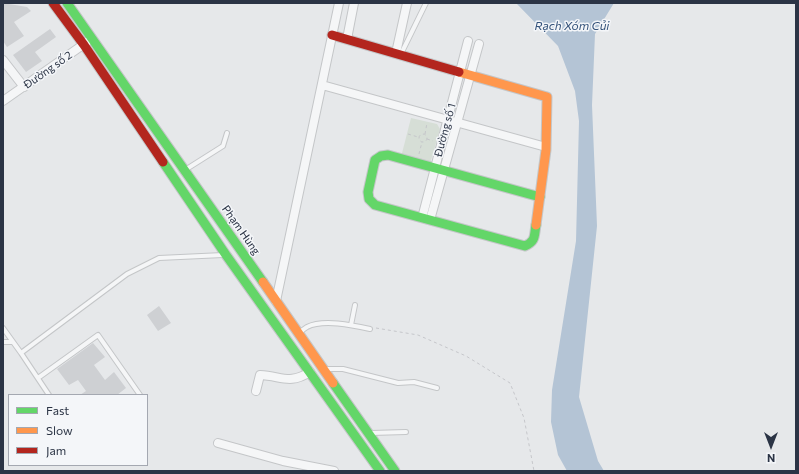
<!DOCTYPE html>
<html>
<head>
<meta charset="utf-8">
<style>
  body { margin:0 }
  #map { position:relative; width:799px; height:474px; overflow:hidden; background:#e6e8ea; font-family:Commissioner,sans-serif }
  canvas { display:block }
  .frame { position:absolute; inset:0; border:4px solid #2b3445; pointer-events:none }
  .legend { position:absolute; left:8px; top:394px; width:140px; height:72px; box-sizing:border-box; background:#f4f6f9; border:1px solid #a4a8b1; margin:0; padding:5px 7px; list-style:none; font-size:12px; color:#2b3445 }
  .legend li { display:flex; align-items:center; gap:8px; height:20px }
  .legend b { width:20px; border:1px solid #a4a8b1 }
  .north { position:absolute; left:751px; top:426px; width:40px; height:40px; -webkit-text-stroke:3px #f4f6f9; paint-order:stroke; rotate:180deg; font-size:11px; font-weight:700; line-height:16px; text-align:center; color:#2b3445 }
  .north::after { content:''; display:block; margin:auto; width:14px; height:18px; background:#2b3445; clip-path:polygon(50% 0,100% 100%,50% 72%,0 100%) }
</style>
</head>
<body>
<div id="map">
<canvas width="799" height="474"></canvas>
<div class="frame"></div>
<ul class="legend">
<li><b style="height:5px;background:#63d668"></b>Fast</li>
<li><b style="height:5px;background:#ff974d"></b>Slow</li>
<li><b style="height:5px;background:#b3261e"></b>Jam</li>
</ul>
<div class="north">N</div>
</div>
<script>
const c = document.querySelector('canvas').getContext('2d');
c.lineJoin = 'round';
function fill(path, color) {
  c.fillStyle = color;
  c.fill(path, 'evenodd');
}
function stroke(path, color, width, dash) {
  c.strokeStyle = color;
  c.lineWidth = width;
  c.lineCap = dash ? 'butt' : 'round';
  c.setLineDash(dash || []);
  c.stroke(path);
}
function write(font, color, halo, rows, align = 'center') {
  c.font = font + ' Commissioner,sans-serif';
  c.lineWidth = 3;
  c.setLineDash([]);
  c.textBaseline = 'middle';
  c.strokeStyle = halo;
  c.fillStyle = color;
  for (const [text, x, y, turn = 0] of rows) {
    c.save();
    c.translate(x, y);
    c.rotate((+turn || 0) * Math.PI / 180);
    c.textAlign = isNaN(turn) ? turn : align;
    if (halo) c.strokeText(text, 0, 0);
    c.fillText(text, 0, 0);
    c.restore();
  }
}
const green = new Path2D(`
  M411,118L437,124L440,129L430,164L400,161Z`);
const water = new Path2D(`
  M516,3H614L595,34L592,105L597,226L579,397L598,461L604,471H567L558,455L551,422L552,390L576,241L579,121L575,91L558,46Z`);
const building = new Path2D(`
  M3,3L27,7L31,11L14,22L24,36L7,47L3,41Z
  M50,29L56,37L35,52L42,61L26,72L13,55Z
  M159,306L171,323L158,331L147,315Z
  M93,343L105,357L94,365L105,380L114,372L126,388L117,395H80L86,391L78,380L69,385L57,369Z`);
const path = new Path2D(`
  M419 138a4 4 0 1 1 8 0a4 4 0 1 1-8 0Z
  M408,134L418,137
  M425,134L427,123
  M427,139L433,141
  M419,154L422,142
  M376,328L418,335L466,356L510,383L524,418L534,471`);
const lane = new Path2D(`
  M401,54L426,3
  M185,170L223,146L227,133
  M351,325L355,305
  M3,328L21,353
  M299,333C301,331 304,329 307,327C323,319 352,325 370,329
  M3,342H13
  M327,369H343L398,383L414,382L437,388
  M38,378L98,335L140,395
  M49,395L21,353L127,274L159,258L223,255
  M371,433L406,432`);
const street = new Path2D(`
  M347,39L354,3
  M396,53L407,3
  M3,60L24,87
  M322,85L546,147
  M3,101L87,42
  M422,218L468,41
  M430,220L479,44
  M276,301L339,3
  M256,391L260,375C282,376 289,385 310,372
  M218,443L283,461L334,471`);
const fast = new Path2D(`
  M67,3L263,282
  M163,162L226,255L380,471
  M536,225C534,236 536,241 525,246L375,205L369,199L368,192L375,160L381,156L388,155L540,197
  M333,383L395,471`);
const slow = new Path2D(`
  M459,72L547,97L546,150L536,225
  M263,282L333,383`);
const jam = new Path2D(`
  M53,3L84,45L163,162
  M332,35L459,72`);
const streetNames = [
  ["Đường số 2",48,70,-35],
  ["Đường số 1",445,130,-75],
  ["Phạm Hùng",241,230,55]
];
const waterNames = [
  ["Rạch Xóm Củi",572,26]
];
fill(green, '#d6ded6');
fill(water, '#b4c4d5');
fill(building, '#ced0d3');
stroke(lane, '#c4c6c8', 6);
stroke(street, '#c4c6c8', 10);
stroke(fast, '#c4c6c8', 11);
stroke(slow, '#c4c6c8', 11);
stroke(jam, '#c4c6c8', 11);
stroke(path, '#c5c6ca', 1, [3, 3]);
stroke(lane, '#f5f6f7', 4);
stroke(street, '#f5f6f7', 8);
stroke(fast, '#63d668', 9);
stroke(slow, '#ff974d', 9);
stroke(jam, '#b3261e', 9);
write('11px', '#2b3445', '#f4f6f9', streetNames);
write('italic 12px', '#34527a', '#f4f6f9', waterNames);
</script>
</body>
</html>
